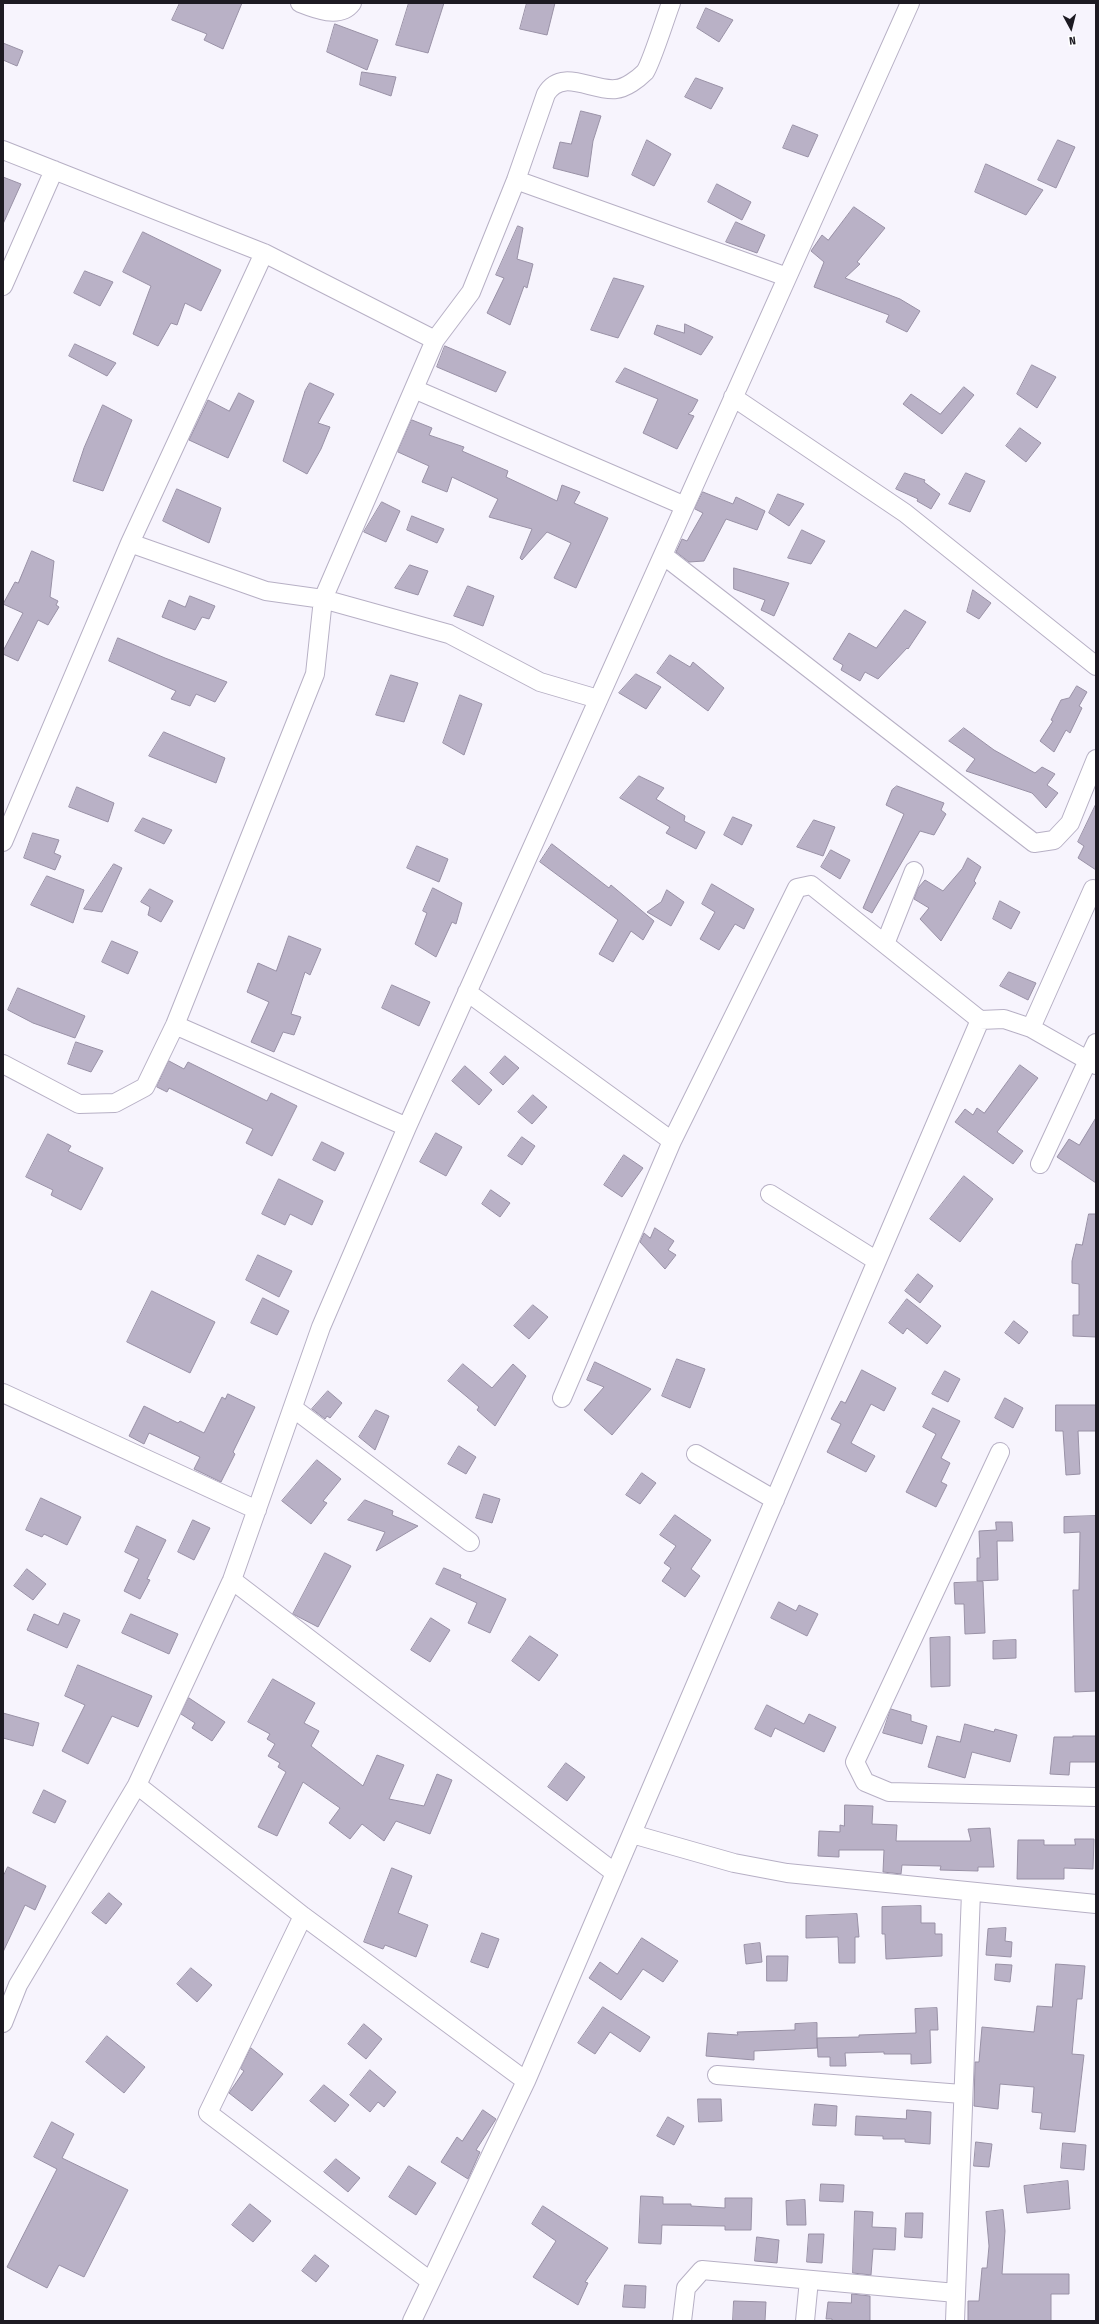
<!DOCTYPE html>
<html>
<head>
<meta charset="utf-8">
<style>
  body { margin:0 }
  #map { position:relative; width:1099px; height:2324px; overflow:hidden; background:#f7f4fd; font-family:"Fira Sans Condensed",sans-serif }
  canvas { display:block }
  .frame { position:absolute; inset:0; border:4px solid #1d1a22; pointer-events:none }
  .north { position:absolute; left:1051px; top:8px; width:40px; height:40px; -webkit-text-stroke:3px #fff; paint-order:stroke; rotate:173deg; font-size:11px; font-weight:700; line-height:16px; text-align:center; color:#1d1a22 }
  .north::after { content:''; display:block; margin:auto; width:14px; height:18px; background:#1d1a22; clip-path:polygon(50% 0,100% 100%,50% 72%,0 100%) }
</style>
</head>
<body>
<div id="map">
<canvas width="1099" height="2324"></canvas>
<div class="frame"></div>
<div class="north">N</div>
</div>
<script>
const c = document.querySelector('canvas').getContext('2d');
c.lineJoin = 'round';
function fill(path, color) {
  c.fillStyle = color;
  c.fill(path, 'evenodd');
}
function stroke(path, color, width, dash) {
  c.strokeStyle = color;
  c.lineWidth = width;
  c.lineCap = dash ? 'butt' : 'round';
  c.setLineDash(dash || []);
  c.stroke(path);
}
const building = new Path2D(`
  M180,3H242L223,49L204,40L207,34L172,20Z
  M409,3H444L428,53L396,45Z
  M527,3H555L547,35L520,29Z
  M706,8L733,20L719,42L697,28Z
  M335,24L378,40L367,70L327,52Z
  M3,43L23,51L17,66L3,60Z
  M362,72L396,77L391,96L360,85Z
  M696,78L723,88L711,109L685,97Z
  M581,111L601,116L593,141L588,177L553,168L560,142L571,144Z
  M793,125L818,135L808,157L783,148Z
  M647,140L671,154L654,186L632,175Z
  M1058,140L1075,147L1056,188L1038,180Z
  M986,164L1043,190L1026,215L975,192Z
  M3,177L21,184L3,224Z
  M717,184L751,202L742,220L708,202Z
  M854,207L885,228L857,262L860,264L845,278L900,299L920,311L907,332L886,322L889,315L814,287L824,262L811,251L822,235L828,240Z
  M736,222L765,235L757,253L726,242Z
  M518,226L523,228L517,259L533,264L527,288L524,286L510,325L487,313L504,278L496,275Z
  M143,232L221,270L201,311L185,303L177,325L171,323L158,346L133,334L151,286L123,272Z
  M85,271L113,282L100,306L74,293Z
  M614,278L644,286L618,338L591,330Z
  M685,324L713,337L701,355L654,334L657,325L684,333Z
  M75,344L116,363L107,376L69,356Z
  M445,346L506,372L496,392L437,367Z
  M1032,365L1056,377L1037,408L1017,394Z
  M625,368L698,400L692,411L688,414L694,416L677,449L643,433L658,399L616,382Z
  M310,383L334,394L318,423L330,427L321,449L307,474L283,461L305,391Z
  M964,387L974,395L942,434L903,404L911,394L940,414Z
  M239,393L254,401L228,458L189,440L208,400L229,411Z
  M103,405L132,420L103,491L73,481L84,448Z
  M412,420L432,428L429,435L464,447L462,451L508,471L506,477L557,501L562,485L580,492L574,503L608,518L576,588L554,578L571,543L547,532L522,560L520,558L532,529L489,517L498,499L452,477L447,492L422,482L429,466L398,452Z
  M1020,428L1041,443L1026,462L1006,446Z
  M905,473L925,480L924,482L940,494L931,509L917,501L918,499L896,489Z
  M966,473L985,481L970,512L949,504Z
  M177,489L221,508L209,543L163,521Z
  M703,492L733,504L736,497L765,511L757,530L726,519L704,561L689,562L676,552L682,539L687,541L703,513L695,509Z
  M778,494L804,504L789,526L769,513Z
  M382,502L400,511L386,542L364,532Z
  M412,516L444,529L437,543L407,530Z
  M802,530L825,541L811,564L788,558Z
  M32,551L54,561L50,597L58,601L56,605L59,607L48,625L38,620L18,661L3,654V651L23,613L3,604L15,582L18,583Z
  M410,565L428,571L418,595L395,588Z
  M734,568L789,583L774,616L761,610L765,600L734,589Z
  M468,586L494,596L483,626L454,616Z
  M973,590L991,603L979,619L967,612Z
  M190,596L215,606L209,619L202,617L195,630L162,617L169,600L185,607Z
  M905,610L926,622L908,649L907,648L878,679L865,672L860,681L841,670L843,665L833,659L849,633L876,648Z
  M118,638L165,658L227,682L215,702L196,694L190,706L171,699L176,691L109,661Z
  M670,655L690,667L693,662L724,688L708,711L657,673Z
  M636,674L661,687L646,709L619,693Z
  M391,675L418,683L404,722L376,715Z
  M1077,686L1087,692L1079,706L1082,708L1070,733L1066,730L1054,752L1040,741L1053,721L1051,720L1061,700L1069,698Z
  M460,695L482,704L464,755L443,743Z
  M964,728L994,750L1035,773L1042,767L1055,774L1047,785L1058,793L1046,808L1032,793L966,771L975,759L949,741Z
  M164,732L225,758L216,783L149,756Z
  M639,776L664,788L656,799L685,816L684,821L705,832L696,849L666,833L670,827L620,798Z
  M897,786L944,803L941,810L946,814L934,835L920,831L872,913L863,908L904,814L886,805L892,790Z
  M77,787L114,803L108,822L69,807Z
  M1096,804V870L1078,858L1084,846L1078,842Z
  M733,817L752,825L742,845L724,835Z
  M143,818L172,830L164,844L135,831Z
  M814,820L835,827L823,856L797,847Z
  M33,833L59,840L54,853L61,856L55,870L24,858Z
  M552,844L609,888L611,885L654,921L643,940L631,931L613,962L599,954L618,920L540,862Z
  M417,846L448,859L439,882L407,868Z
  M831,850L850,860L840,879L821,867Z
  M968,858L981,867L974,881L976,883L941,941L920,919L929,908L914,899L918,888L925,880L943,891L962,869Z
  M114,864L122,868L102,912L84,909Z
  M47,876L84,890L73,923L31,905Z
  M712,884L754,909L744,929L735,924L719,950L700,939L715,912L702,904Z
  M433,888L462,903L456,924L452,922L436,957L415,944L427,913L423,911Z
  M150,889L173,901L161,922L148,915L150,907L141,902Z
  M667,890L684,902L671,926L647,912L661,902Z
  M1000,901L1020,912L1011,929L993,919Z
  M289,936L321,949L310,975L305,972L291,1014L301,1017L294,1035L283,1032L274,1052L251,1042L269,1002L247,992L258,963L276,971Z
  M112,941L138,952L128,974L102,962Z
  M1009,972L1036,983L1028,1000L1000,986Z
  M392,985L430,1002L419,1026L382,1008Z
  M18,988L85,1016L75,1038L33,1023L8,1010Z
  M76,1042L103,1051L91,1072L68,1064Z
  M505,1056L519,1068L503,1085L490,1073Z
  M169,1061L184,1069L188,1062L267,1101L271,1093L297,1106L272,1156L246,1143L253,1129L169,1088L167,1092L157,1087Z
  M1020,1065L1038,1078L997,1132L1023,1151L1013,1164L955,1122L965,1109L973,1115L977,1108L984,1113Z
  M465,1066L492,1090L479,1105L452,1081Z
  M533,1095L547,1107L532,1124L518,1112Z
  M1096,1118V1183L1057,1157L1069,1139L1079,1145Z
  M436,1133L462,1147L446,1176L420,1162Z
  M48,1134L71,1146L68,1151L103,1168L81,1210L51,1195L53,1190L26,1177Z
  M522,1137L535,1146L522,1165L508,1156Z
  M322,1142L344,1153L335,1171L313,1160Z
  M624,1155L643,1168L622,1197L604,1185Z
  M964,1176L993,1199L960,1242L930,1219Z
  M279,1179L323,1201L312,1225L290,1214L285,1225L262,1214Z
  M491,1190L510,1203L500,1217L482,1204Z
  M1089,1214H1096V1337L1073,1336V1315H1079V1284L1072,1283V1261L1076,1244L1082,1245Z
  M655,1228L674,1241L668,1250L676,1255L665,1269L640,1242L644,1233L650,1238Z
  M258,1255L292,1271L279,1297L246,1280Z
  M918,1274L933,1286L920,1303L905,1291Z
  M152,1291L215,1322L190,1373L127,1342Z
  M263,1298L289,1311L277,1335L251,1323Z
  M907,1299L941,1326L927,1344L907,1328L903,1334L889,1323Z
  M533,1305L548,1317L529,1339L514,1326Z
  M1014,1321L1028,1332L1019,1344L1005,1333Z
  M677,1359L705,1369L690,1408L662,1396Z
  M595,1362L651,1389L612,1435L584,1410L604,1387L587,1380Z
  M463,1364L492,1388L513,1364L526,1376L495,1426L477,1410L479,1407L448,1381Z
  M862,1370L896,1388L884,1411L871,1404L851,1443L875,1456L866,1472L827,1452L841,1424L831,1419L841,1401L845,1403Z
  M945,1371L960,1379L948,1402L932,1394Z
  M328,1391L342,1403L330,1418L327,1416L325,1419L312,1409Z
  M228,1394L255,1407L233,1452L235,1454L221,1482L194,1469L200,1457L149,1433L144,1444L129,1436L144,1406L178,1423L180,1421L204,1433L222,1397L225,1399Z
  M1005,1398L1023,1408L1013,1428L995,1418Z
  M1056,1405H1096V1431H1078L1080,1474L1066,1475L1063,1431H1056Z
  M933,1408L960,1421L941,1458L950,1463L941,1482L947,1485L936,1507L906,1492L936,1434L923,1427Z
  M376,1410L389,1416L375,1450L359,1437Z
  M459,1446L476,1457L466,1474L448,1464Z
  M317,1460L341,1479L323,1501L327,1503L311,1524L282,1501Z
  M642,1473L656,1483L640,1504L626,1495Z
  M484,1494L500,1499L492,1523L476,1518Z
  M41,1498L81,1517L67,1545L44,1534L42,1537L26,1530Z
  M365,1500L393,1511L392,1515L418,1526L376,1551L385,1532L348,1520Z
  M675,1515L711,1540L691,1569L700,1576L685,1597L662,1581L671,1568L664,1563L676,1546L660,1535Z
  M1096,1516V1691L1075,1692L1073,1590H1079L1080,1532L1064,1533V1517Z
  M193,1520L210,1528L194,1560L178,1552Z
  M996,1522H1012L1013,1541H997L998,1580L977,1581V1558H980L979,1531L996,1530Z
  M137,1526L166,1540L147,1579L150,1580L140,1599L124,1591L139,1559L125,1552Z
  M325,1553L351,1566L318,1627L293,1614Z
  M444,1568L461,1575L460,1578L506,1599L490,1633L468,1623L477,1603L436,1584Z
  M27,1569L46,1584L33,1600L14,1586Z
  M983,1582L985,1633L965,1634L964,1604H955L954,1583Z
  M779,1602L796,1611L799,1605L818,1614L807,1636L771,1618Z
  M64,1613L80,1620L67,1648L27,1630L34,1614L58,1625Z
  M131,1614L178,1634L169,1654L122,1633Z
  M431,1618L450,1630L430,1662L411,1650Z
  M530,1636L558,1655L539,1681L512,1661Z
  M950,1637V1686L931,1687L930,1638Z
  M1016,1640V1658L993,1659V1641Z
  M78,1665L152,1696L138,1727L112,1716L88,1764L62,1751L85,1705L65,1696Z
  M273,1679L315,1703L304,1723L319,1731L311,1746L363,1786L377,1755L404,1765L389,1799L424,1806L437,1774L452,1780L430,1834L396,1821L384,1841L362,1824L350,1839L329,1823L340,1808L303,1782L277,1836L258,1827L286,1772L278,1767L280,1763L268,1756L275,1744L267,1739L270,1734L248,1722Z
  M189,1698L225,1722L212,1741L192,1728L195,1723L181,1714Z
  M767,1705L804,1724L809,1714L836,1727L824,1752L775,1728L771,1737L755,1729Z
  M891,1709L911,1715V1721L927,1726L922,1744L883,1733Z
  M3,1713L39,1723L33,1746L3,1738Z
  M965,1724L994,1732L995,1729L1017,1735L1010,1762L972,1752L965,1778L928,1767L937,1736L960,1742Z
  M1073,1736H1096V1762H1070L1069,1775L1050,1774L1054,1737H1073Z
  M566,1763L585,1777L567,1801L548,1787Z
  M44,1790L66,1801L55,1823L33,1813Z
  M845,1805L873,1806L872,1824L897,1825L896,1841H971L968,1829L990,1828L994,1867H978V1871L940,1870L941,1866L902,1865L901,1874L883,1872L884,1850H839V1857L818,1856L819,1831L840,1832V1825L844,1826Z
  M1075,1839H1094L1093,1869L1064,1868V1879H1017L1018,1840H1044V1845H1075Z
  M8,1867L46,1886L35,1910L25,1905L3,1952V1877Z
  M392,1868L412,1876L398,1913L428,1925L416,1957L385,1945L383,1949L364,1942Z
  M109,1893L122,1904L106,1924L92,1913Z
  M921,1906V1923H935V1934H942V1956L886,1959L885,1934H882V1907Z
  M857,1914L859,1937H855V1963H839L838,1937L806,1938V1916Z
  M1006,1928L1005,1941L1012,1942L1011,1957L986,1955L988,1929Z
  M482,1933L499,1939L488,1968L471,1962Z
  M642,1938L678,1961L663,1982L643,1969L621,2000L589,1978L600,1962L617,1974Z
  M760,1943L762,1962L746,1964L744,1945Z
  M767,1956H788L787,1981H767Z
  M996,1964L1012,1965L1010,1982L995,1980Z
  M1056,1964L1085,1966L1082,1999H1077L1072,2054L1084,2055L1075,2132L1040,2129L1042,2113L1032,2112L1034,2087L1000,2084L998,2109L974,2106L975,2062H979L982,2027L1034,2032L1037,2006L1052,2007Z
  M191,1968L212,1985L197,2002L177,1984Z
  M603,2007L650,2037L640,2052L610,2032L595,2054L578,2043Z
  M937,2008L938,2030H930L931,2063L911,2064V2054H884V2052L845,2053L846,2066H830V2057H818L817,2038L859,2037V2035L916,2033L915,2009Z
  M817,2023V2048L754,2051V2060L706,2056L708,2033L738,2035L737,2032L795,2030V2024Z
  M364,2024L382,2039L366,2059L348,2044Z
  M107,2036L145,2067L124,2093L86,2062Z
  M251,2048L283,2074L252,2111L229,2093L244,2071L241,2069Z
  M370,2070L396,2092L384,2107L378,2102L370,2112L350,2095Z
  M324,2085L349,2105L335,2122L310,2101Z
  M698,2099H721L722,2121L699,2122Z
  M815,2104L837,2106L836,2126L813,2125Z
  M483,2110L496,2119L476,2150L480,2152L468,2179L441,2162L457,2137L462,2141Z
  M907,2110L931,2112L930,2144L905,2142V2139H883V2136L855,2135L856,2116L906,2119Z
  M668,2117L684,2126L674,2145L657,2136Z
  M52,2122L74,2134L62,2158L128,2190L84,2277L59,2265L47,2288L7,2267L57,2169L34,2157Z
  M976,2142L992,2144L989,2167L974,2166Z
  M1063,2143L1086,2145L1084,2170L1061,2168Z
  M336,2159L360,2178L348,2192L324,2172Z
  M409,2166L436,2183L416,2215L389,2197Z
  M1068,2181L1070,2209L1027,2213L1024,2186Z
  M821,2184L844,2185L843,2202L820,2201Z
  M641,2196L663,2197V2204H691V2206L725,2208V2198H752L751,2230H725V2226L662,2225L661,2244L639,2243Z
  M805,2200L806,2225H787L786,2201Z
  M250,2204L271,2221L253,2242L232,2225Z
  M543,2206L608,2248L585,2282L588,2283L578,2305L533,2277L556,2241L532,2224Z
  M1003,2210L1005,2231L1002,2274H1069V2294H1051V2321H968V2301H979L982,2268H987L989,2246L986,2212Z
  M855,2211L873,2212L872,2227L896,2228L895,2250L873,2249L871,2275L853,2273Z
  M906,2213H923L922,2238L905,2237Z
  M809,2234H824L822,2263L807,2262Z
  M757,2237L779,2240L777,2263L755,2261Z
  M315,2255L329,2266L316,2282L302,2271Z
  M625,2285L646,2286L645,2308L623,2307Z
  M852,2294L870,2296V2321H832V2319H826L828,2302L851,2303Z
  M734,2301L766,2302L765,2321H733Z`);
const minor = new Path2D(`
  M300,3C315,9 340,19 352,3
  M3,150L264,253L435,340
  M516,180L787,277
  M3,286L54,170
  M414,389L685,506
  M733,397L905,513L1096,666
  M130,543L266,591L323,599L449,634L540,682L598,699
  M663,555L1034,843L1054,840L1070,823L1096,759
  M3,842L130,543L264,253
  M885,944L914,871
  M467,992L672,1141
  M175,1025L407,1127
  M1031,1028L1093,889
  M3,1064L79,1104L115,1103L145,1087L175,1025L315,674L323,599L435,340L471,292L516,180L546,94C562,67 593,92 616,89C626,88 638,79 645,72C651,64 666,16 671,3
  M1040,1164L1096,1043
  M770,1194L877,1261
  M3,1393L257,1510
  M562,1398L672,1141L797,888L811,885L980,1020L1004,1019L1031,1028L1096,1065
  M293,1408L470,1542
  M1000,1452L855,1762L865,1782L889,1792L1096,1797
  M696,1454L775,1500
  M232,1580L615,1873
  M137,1785L303,1916L526,2081
  M632,1834L734,1863L787,1873L1096,1904
  M303,1916L208,2113L430,2281
  M3,2023L18,1985L137,1785L232,1580L321,1327L407,1127L910,3
  M717,2075L962,2094
  M412,2321L526,2081L980,1020
  M682,2321L686,2288L702,2270L956,2293
  M805,2321L809,2280
  M955,2321L971,1892`);
fill(building, '#b9b1c6');
stroke(building, '#9991a6', 1);
stroke(minor, '#b7b0c5', 20);
stroke(minor, '#fff', 18);
</script>
</body>
</html>
